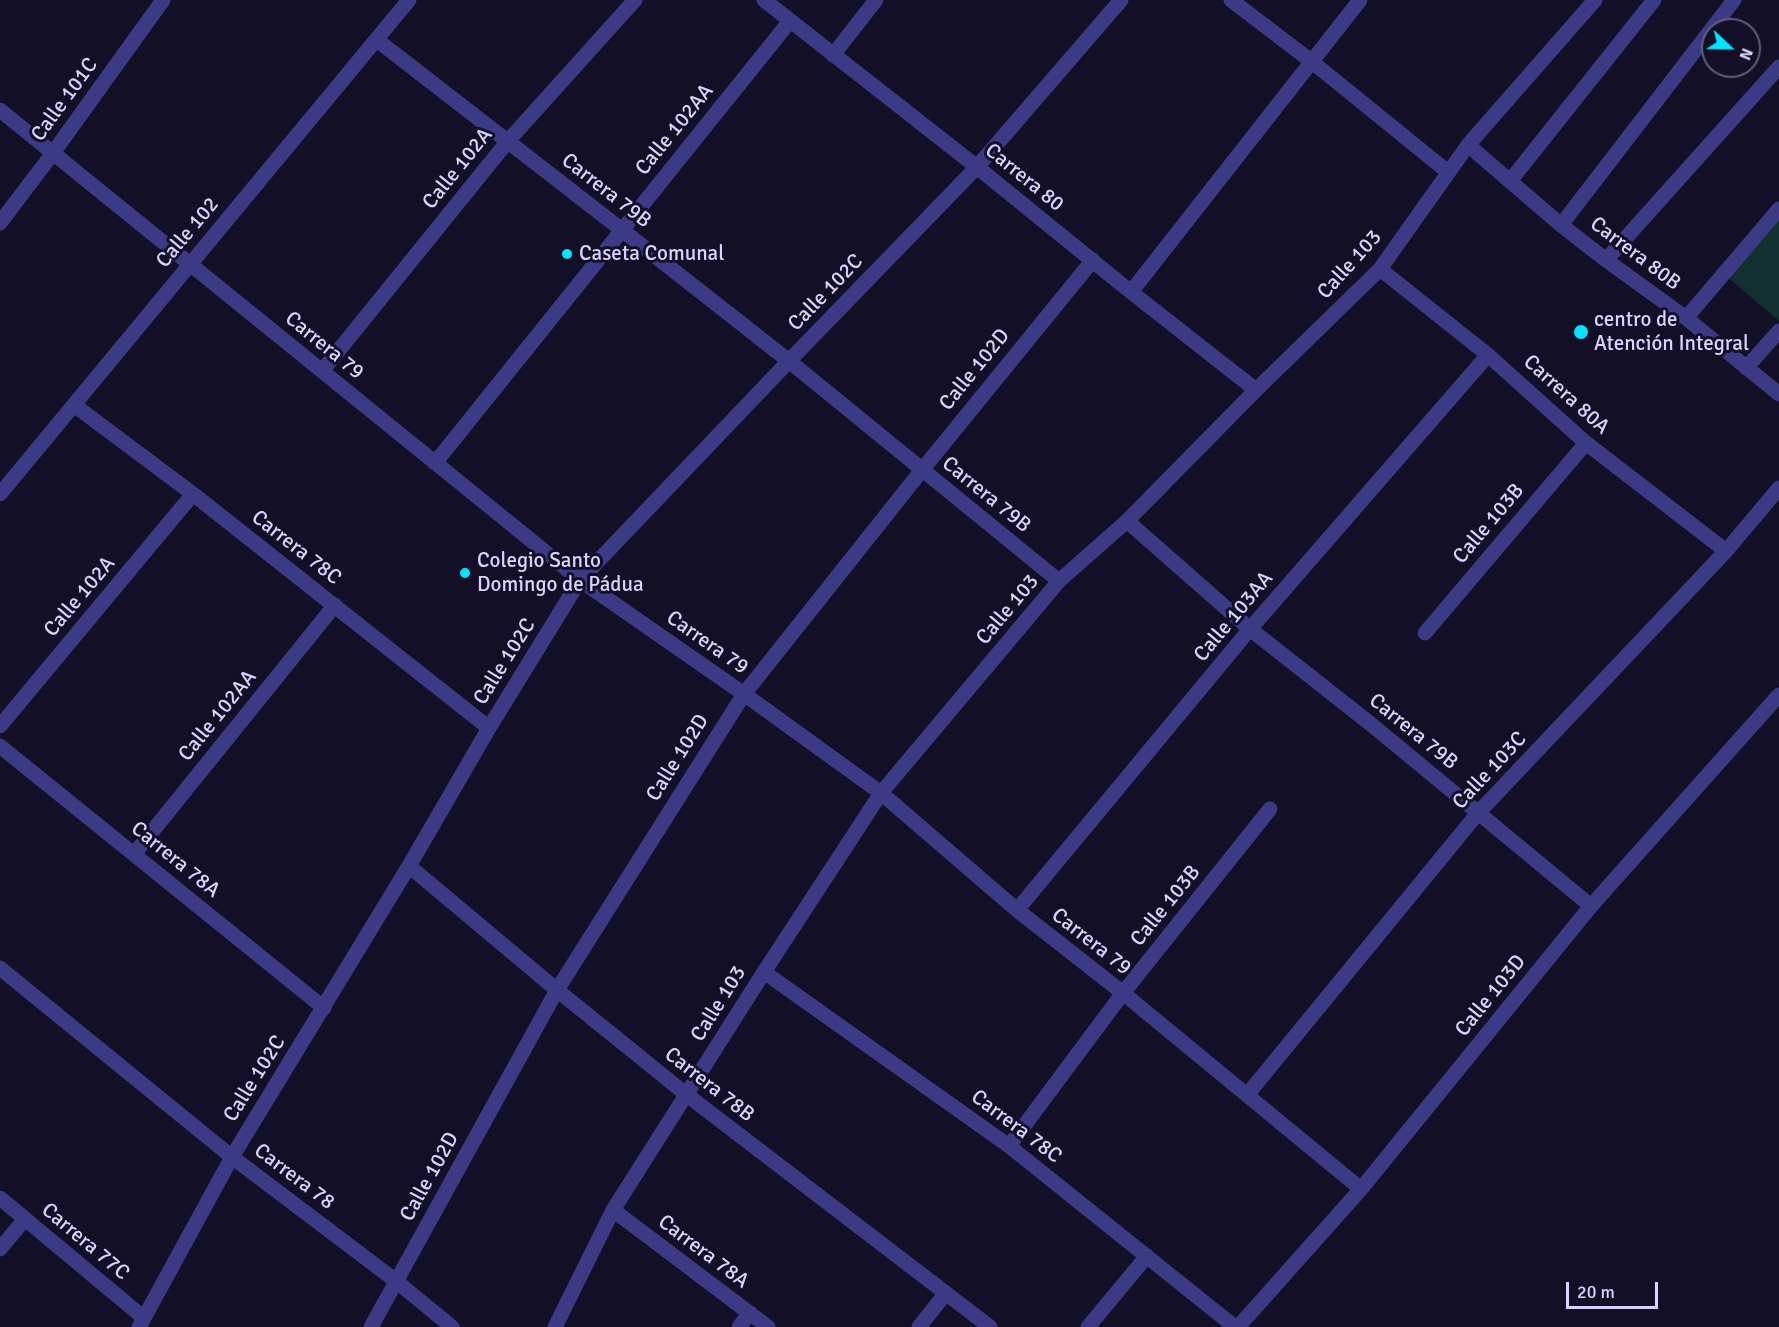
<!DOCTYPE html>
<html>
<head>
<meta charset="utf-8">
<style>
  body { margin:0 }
  #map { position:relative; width:1779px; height:1327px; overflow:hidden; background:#130f26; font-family:Signika,sans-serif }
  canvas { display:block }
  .north { position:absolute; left:1701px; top:18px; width:60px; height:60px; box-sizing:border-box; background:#130f26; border:2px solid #625e7d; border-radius:50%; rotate:112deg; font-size:16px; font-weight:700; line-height:24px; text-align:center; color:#d9d4ff }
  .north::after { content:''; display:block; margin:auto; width:21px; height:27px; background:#00e5ff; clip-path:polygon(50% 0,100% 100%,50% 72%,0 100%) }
  .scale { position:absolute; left:1566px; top:1282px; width:92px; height:27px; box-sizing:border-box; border:3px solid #d9d4ff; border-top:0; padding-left:8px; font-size:18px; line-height:21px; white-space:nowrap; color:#d9d4ff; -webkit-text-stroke:4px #130f26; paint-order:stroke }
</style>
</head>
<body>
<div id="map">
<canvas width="1779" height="1327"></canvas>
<div class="north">N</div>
<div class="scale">20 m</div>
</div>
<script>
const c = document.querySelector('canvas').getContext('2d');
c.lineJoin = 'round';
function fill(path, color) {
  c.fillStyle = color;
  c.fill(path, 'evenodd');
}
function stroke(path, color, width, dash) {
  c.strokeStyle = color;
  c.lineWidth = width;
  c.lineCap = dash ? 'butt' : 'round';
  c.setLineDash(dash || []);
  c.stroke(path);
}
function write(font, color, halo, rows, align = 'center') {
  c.font = font + ' Signika,sans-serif';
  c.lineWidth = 6;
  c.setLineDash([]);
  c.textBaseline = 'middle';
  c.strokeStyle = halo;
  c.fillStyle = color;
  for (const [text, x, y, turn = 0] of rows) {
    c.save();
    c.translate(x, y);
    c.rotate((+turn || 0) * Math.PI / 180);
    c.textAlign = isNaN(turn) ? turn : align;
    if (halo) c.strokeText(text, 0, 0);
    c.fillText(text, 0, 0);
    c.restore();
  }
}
const green = new Path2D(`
  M1779,210V321L1724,274Z`);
const minor = new Path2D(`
  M764,0L977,167L1131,292L1256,390
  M1231,0L1311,61L1448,172
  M377,40L622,230L789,361L1059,581
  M833,55L876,0
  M0,110L580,580L744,694L881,793L1017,910L1123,993L1361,1189
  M1468,145L1561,225L1606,260L1686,318L1779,394
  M1510,181L1654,0
  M0,223L53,153L163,0
  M1561,225L1734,0
  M1606,260L1779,67
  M1380,269L1488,355L1586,443L1726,551
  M1131,292L1360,0
  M1686,318L1779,209
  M1746,368L1779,331
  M322,371L508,141L635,0
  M74,405L193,494L489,728
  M435,463L790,21
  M0,494L409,0
  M1127,521L1250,629L1372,725L1591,906
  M1425,633L1586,443
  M0,726L193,494
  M0,746L324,1008
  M134,854L335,605
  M409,866L557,990L687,1095L990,1327
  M1017,910L1250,629L1488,355
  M0,968L232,1157L396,1281L452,1327
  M764,972L1009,1146L1235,1327
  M1247,1095L1478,813L1726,551L1779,488
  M1009,1146L1123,993L1270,809
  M0,1198L144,1318
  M613,1210L768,1327
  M0,1249L25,1219
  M139,1327L232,1157L409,866L489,728L580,580L789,361L977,167L1121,0
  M371,1327L557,990L744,694L922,470L1093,260
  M555,1327L613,1210L764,972L881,793L1059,581L1127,521L1256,390L1380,269L1468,145L1595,0
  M739,1327L750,1313
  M919,1327L946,1293
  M1088,1327L1147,1256
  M1238,1327L1361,1189L1591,906L1779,695`);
const markers = [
  [567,254,6,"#00e5ff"],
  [1581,332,8,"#00e5ff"],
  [465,573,6,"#00e5ff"]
];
const streetNames = [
  ["Calle 101C",65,100,-54],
  ["Calle 102AA",675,130,-51],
  ["Calle 102A",458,169,-51],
  ["Carrera 80",1024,178,39],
  ["Carrera 79B",606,191,38],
  ["Calle 102",188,233,-50],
  ["Carrera 80B",1635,254,37],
  ["Calle 103",1350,265,-48],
  ["Calle 102C",826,293,-46],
  ["Carrera 79",324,346,39],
  ["Calle 102D",975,370,-51],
  ["Carrera 80A",1566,395,42],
  ["Carrera 79B",986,495,39],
  ["Calle 103B",1489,524,-50],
  ["Carrera 78C",296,548,38],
  ["Calle 102A",80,597,-50],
  ["Calle 103",1008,610,-50],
  ["Calle 103AA",1234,617,-50],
  ["Carrera 79",707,643,35],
  ["Calle 102C",505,662,-58],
  ["Calle 102AA",218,716,-51],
  ["Carrera 79B",1413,732,39],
  ["Calle 102D",678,758,-58],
  ["Calle 103C",1490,771,-47],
  ["Carrera 78A",175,860,39],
  ["Calle 103B",1166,906,-51],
  ["Carrera 79",1091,942,38],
  ["Calle 103D",1491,996,-51],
  ["Calle 103",719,1004,-58],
  ["Calle 102C",255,1079,-58],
  ["Carrera 78B",709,1085,38],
  ["Carrera 78C",1016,1127,37],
  ["Carrera 78",294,1177,37],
  ["Calle 102D",430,1177,-61],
  ["Carrera 77C",85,1242,40],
  ["Carrera 78A",703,1252,37]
];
const poiNames = [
  ["Caseta Comunal",579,254],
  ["centro de",1594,320],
  ["Atención Integral",1594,344],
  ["Colegio Santo",477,561],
  ["Domingo de Pádua",477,585]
];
fill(green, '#12302f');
stroke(minor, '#3d3a85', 15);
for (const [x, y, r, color] of markers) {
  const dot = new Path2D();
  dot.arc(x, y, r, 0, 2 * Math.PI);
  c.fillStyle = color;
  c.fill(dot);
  stroke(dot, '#130f26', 2);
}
write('21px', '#d9d4ff', '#130f26', streetNames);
write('21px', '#d9d4ff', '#130f26', poiNames, 'left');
</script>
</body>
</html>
